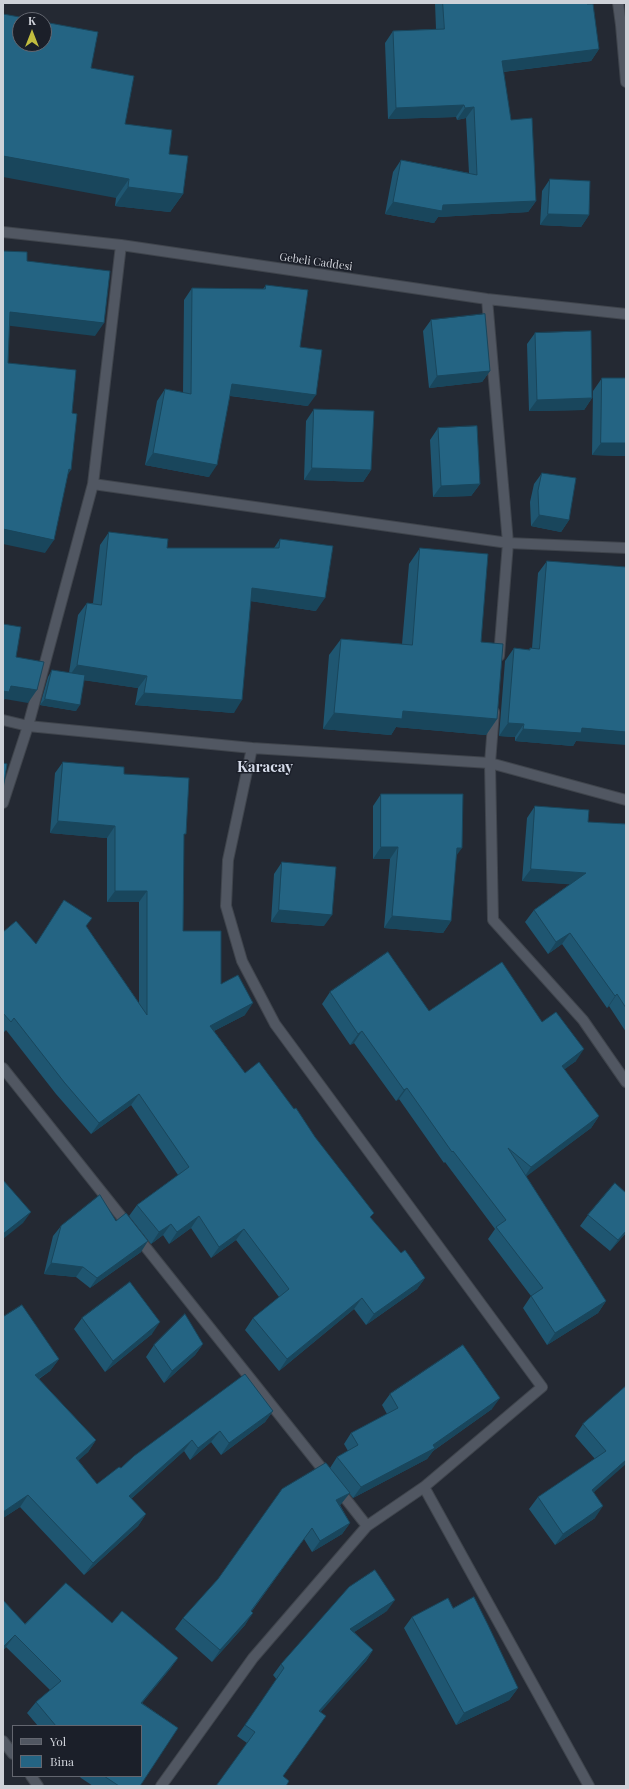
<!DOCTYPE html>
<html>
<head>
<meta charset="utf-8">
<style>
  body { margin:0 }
  #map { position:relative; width:629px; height:1789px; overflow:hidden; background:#242933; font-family:"Playfair Display",serif }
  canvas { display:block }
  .frame { position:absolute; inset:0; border:4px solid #ced1d8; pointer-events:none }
  .legend { position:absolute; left:12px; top:1725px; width:130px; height:52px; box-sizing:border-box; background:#1b1f29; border:1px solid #63666f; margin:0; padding:5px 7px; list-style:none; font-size:12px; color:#ced1d8 }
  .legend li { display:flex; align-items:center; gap:8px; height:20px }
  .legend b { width:20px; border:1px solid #63666f }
  .north { position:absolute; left:12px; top:12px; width:40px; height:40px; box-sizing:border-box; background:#1b1f29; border:1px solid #63666f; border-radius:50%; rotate:0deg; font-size:11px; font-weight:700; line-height:16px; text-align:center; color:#ced1d8 }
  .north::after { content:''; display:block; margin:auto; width:14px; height:18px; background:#c2bd3f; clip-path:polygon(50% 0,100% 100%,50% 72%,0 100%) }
</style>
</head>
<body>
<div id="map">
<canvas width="629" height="1789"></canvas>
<div class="frame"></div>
<ul class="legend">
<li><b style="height:5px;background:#515762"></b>Yol</li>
<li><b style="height:11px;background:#246483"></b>Bina</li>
</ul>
<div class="north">K</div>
</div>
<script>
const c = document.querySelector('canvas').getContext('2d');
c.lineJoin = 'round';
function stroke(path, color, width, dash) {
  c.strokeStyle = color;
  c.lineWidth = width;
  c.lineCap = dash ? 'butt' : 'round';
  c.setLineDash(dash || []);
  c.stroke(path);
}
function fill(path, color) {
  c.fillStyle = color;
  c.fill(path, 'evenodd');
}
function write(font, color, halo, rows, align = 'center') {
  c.font = font + ' "Playfair Display",serif';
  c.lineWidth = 3;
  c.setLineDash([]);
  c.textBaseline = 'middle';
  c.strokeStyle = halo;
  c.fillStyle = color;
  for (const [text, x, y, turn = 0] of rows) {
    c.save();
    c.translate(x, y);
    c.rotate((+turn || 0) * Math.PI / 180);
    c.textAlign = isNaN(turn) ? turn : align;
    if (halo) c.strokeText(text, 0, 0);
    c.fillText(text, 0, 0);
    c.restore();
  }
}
const street = new Path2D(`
  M618,3L621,25
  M626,25H621L626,82
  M3,232L121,245L487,299L626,314
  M487,299L508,543L499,656
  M93,484L508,543L626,548
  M494,712L490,763L493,920L583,1020L626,1082
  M3,720L28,726L252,748L490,763L626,800
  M3,803L28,726L93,484L121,245
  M3,1068L328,1476
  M424,1487L589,1786
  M338,1489L367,1526
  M161,1786L253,1658L367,1526L424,1487L542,1387L275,1024L242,961L226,906L228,860L252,748`);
const secondary = new Path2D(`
  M3,1741L13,1754
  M31,1776L38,1786`);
const wall = new Path2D(`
  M435,3H587L599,49L591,61L503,72L511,120L536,201L528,212L438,217L434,223L385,214L393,172L401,160L469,173L466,118L457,120L456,117L388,119L385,43L393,31L436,29Z
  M91,68L125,124L169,154L183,194L170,212L115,206L116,198Z
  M550,179L589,215L581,227L540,225L542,191Z
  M266,285L300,347L308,406L230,396L209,477L145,465L157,401L165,389L183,393L184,300L192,288L263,289Z
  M431,320L490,371L482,382L429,388L423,331Z
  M535,333L592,398L584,410L529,411L527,344Z
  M602,378L626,456L592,455L593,391Z
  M314,409L371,470L363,482L304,480L306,421Z
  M438,428L480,484L471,496L433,497L430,440Z
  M542,473L569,520L561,532L531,526L530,502L534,484Z
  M109,532L167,548H274L280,539L316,611L251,601L234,713L135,705L138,688L84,680L76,711L40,705L48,677L52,670L69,673L78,615L87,603H93L100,545Z
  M420,548L481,642L497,719L486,735L396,727L391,735L323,729L329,655L341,639L402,644L409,564Z
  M547,561L576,741L573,746L515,741V737L499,736L505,661L514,648L529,650L530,648H532L538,573Z
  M63,762L124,774L184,837L183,931L221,984L245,1015L214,1031L245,1073L401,1253L425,1278L417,1289L366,1325L354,1309L279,1371L245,1330L253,1318L279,1297L236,1240L211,1258L191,1228L169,1244L163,1235L151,1244L129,1216L137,1205L178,1175L131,1105L91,1134L56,1094L6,1030L3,1033V932L36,944L64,900L86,926L139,1003V902H107V838L50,833L55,773Z
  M381,794L451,921L443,933L384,928L390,859H373V806Z
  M535,806L588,822L626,824V1032L609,1006L607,1008L562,944L548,954L525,922L534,910L570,884L522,881L527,818Z
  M282,862L324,926L271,922L274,874Z
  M330,992L429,1011L542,1022L576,1061L564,1069L599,1116L591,1128L526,1176L606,1301L598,1313L547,1345L523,1308L531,1296L488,1239L495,1229L445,1162L444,1163L399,1099L396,1101L354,1043L350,1045L322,1004Z
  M626,1193V1233L610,1251L580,1226L588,1215Z
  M116,1221L141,1252L90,1288L76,1277L44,1274L53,1236L61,1226Z
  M3,1317L59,1359L50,1371L39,1379L96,1440L88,1452L78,1460L97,1484L121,1468L134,1456L273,1411L265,1422L221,1455L211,1442L190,1460L184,1451L131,1499L146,1514L138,1526L84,1575L20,1507L3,1518Z
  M82,1318L152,1334L105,1372L74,1329Z
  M203,1344L195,1355L164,1383L146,1357L154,1345Z
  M625,1387L594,1493L595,1518L555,1545L529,1509L538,1497L595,1459L575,1436L583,1424Z
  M390,1394L492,1409L433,1451L427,1459L353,1498L349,1493L341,1504L340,1505L350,1523L342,1534L312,1552L304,1539L252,1611L245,1625L212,1662L175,1629L183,1618L330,1468L337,1457L348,1451L344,1444L351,1433L387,1414L382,1405Z
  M66,1583L112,1623L122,1611L178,1658L170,1669L142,1703L178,1728L140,1786H93L81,1778L79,1776H141V1726H38L27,1713L36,1702L50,1690L6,1647L3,1650V1601L25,1624Z
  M387,1611L354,1632L373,1650L366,1661L320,1712L283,1776L286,1786L247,1743L237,1736L277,1680L273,1675L281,1664Z
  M412,1617L518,1688L509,1700L456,1725L404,1628Z`);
const shadedWall = new Path2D(`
  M599,49L591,61L493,73L502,61Z
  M464,105L456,117L388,119L396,108Z
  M474,107L466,118L457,120L465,108Z
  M3,156L129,179L116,198L3,177Z
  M128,187L183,194L170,212L115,206Z
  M536,201L528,212L438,217L434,223L385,214L393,202L443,205Z
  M548,214L589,215L581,227L540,225Z
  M10,312L104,323L95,336L3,325Z
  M490,371L482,382L429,388L437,376Z
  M232,384L316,395L308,406L224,395Z
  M592,398L584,410L529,411L537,400Z
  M601,443H626V456L592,455Z
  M153,453L217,465L209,477L145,465Z
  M312,468L371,470L363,482L304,480Z
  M69,469L71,470L62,483Z
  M480,484L471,496L433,497L441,486Z
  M539,515L569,520L561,532L531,526Z
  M3,529L54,540L45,553L3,544Z
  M252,588L325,598L316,611L243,600Z
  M77,665L147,676L138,688L68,678Z
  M11,686L37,690L28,703L5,699L3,701V691Z
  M144,693L242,700L234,713L135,705Z
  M45,699L80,705L76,711L40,705Z
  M403,711L497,719L486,735L396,727L391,735L323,729L334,713Z
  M508,723L524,724L515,737L499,736Z
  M582,728L626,732V745L576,741L573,746L515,741L523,729Z
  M58,821L115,826L107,838L50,833Z
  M381,847H398L390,859H373Z
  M457,848H462L454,859Z
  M531,869L586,873L578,885L522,881Z
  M115,891H147L139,902H107Z
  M279,910L332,915L324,926L271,922Z
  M392,916L451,921L443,933L384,928Z
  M570,933L562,944L548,954L556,942Z
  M617,994L609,1006L607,1008L615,996Z
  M253,1003L245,1015L202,1037L210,1026Z
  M362,1031L354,1043L350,1045L358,1034Z
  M584,1049L576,1061L553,1078L562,1066Z
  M407,1088L399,1099L396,1101L404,1090Z
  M139,1094L131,1105L91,1134L99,1123Z
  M599,1116L591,1128L523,1179L531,1167Z
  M31,1212L23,1223L3,1239V1234Z
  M199,1216L191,1228L169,1244L177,1232Z
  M171,1224L163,1235L151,1244L159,1232Z
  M244,1229L236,1240L211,1258L219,1247Z
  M626,1231V1233L610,1251L618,1240Z
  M148,1241L141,1252L90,1288L97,1278Z
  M51,1263L83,1267L76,1277L44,1274Z
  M425,1278L417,1289L366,1325L374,1314Z
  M362,1298L354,1309L279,1371L287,1359Z
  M606,1301L598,1313L547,1345L555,1333Z
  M160,1322L152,1334L105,1372L113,1361Z
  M203,1344L195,1355L164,1383L172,1371Z
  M59,1359L50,1371L27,1386L35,1375Z
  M500,1398L492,1409L433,1451L427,1459L353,1498L361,1487L433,1445Z
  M273,1411L265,1422L221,1455L229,1443Z
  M220,1431L211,1442L190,1460L198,1448Z
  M96,1440L88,1452L68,1470L76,1458Z
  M192,1440L184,1451L121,1508L129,1496Z
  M626,1460V1464L584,1501L592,1490Z
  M350,1493L341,1504L328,1511L336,1500Z
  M28,1495L20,1507L3,1518V1512Z
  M603,1506L595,1518L555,1545L563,1534Z
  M146,1514L138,1526L84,1575L93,1563Z
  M350,1523L342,1534L312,1552L320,1541Z
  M395,1600L387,1611L342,1640L350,1629Z
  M253,1613L245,1625L212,1662L220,1650Z
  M15,1635L6,1647L3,1650V1647Z
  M373,1650L366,1661L311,1723L319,1711Z
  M178,1658L170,1669L133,1714L141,1703Z
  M518,1688L509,1700L456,1725L464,1713Z`);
const building = new Path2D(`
  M443,3H587V4H593L599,49L502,61L511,120L532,118L536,201L443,205L442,211L393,202L401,160L477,175L474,107L465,108L464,105L396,108L393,31L444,29Z
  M3,14L36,20H20V44H44V22L98,32L91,68L134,76L125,124L172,130L169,154L188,156L183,194L128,187L129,179L3,156Z
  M550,179L590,181L589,215L548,214Z
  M3,251L27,252V261L110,271L104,323L10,312L8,363L76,370L72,413L77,414L71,470L69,469L54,540L3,529Z
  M266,285L308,290L300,347L322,350L316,395L232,384L217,465L153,453L165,389L191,394L192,288L265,289Z
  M485,314L490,371L437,376L431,320Z
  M591,331L592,398L537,400L535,333Z
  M602,378H626V443H601Z
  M314,409L374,411L371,470L312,468Z
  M477,426L480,484L441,486L438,428Z
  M542,473L576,478L569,520L539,515L538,491Z
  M109,532L168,539L167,548H279L280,539L333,546L325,598L252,588L242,700L144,693L147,676L77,665L87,603L101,605Z
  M420,548L488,554L481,642L503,644L497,719L403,711L402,719L334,713L341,639L412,645Z
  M547,561L626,567V732L582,728L581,733L523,729L524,724L508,723L514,648L530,650V648L539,649Z
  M3,624L21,627L16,657L44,662L37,690L11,686L9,692L3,691Z
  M52,670L85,675L80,705L45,699Z
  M63,762L124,767V774L189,778L186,834H184L183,931H221V984L238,975L253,1003L210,1026L245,1073L259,1062L294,1109L296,1108L315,1137L374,1213L370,1217L401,1253L405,1250L425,1278L374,1314L362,1298L287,1359L253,1318L289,1289L244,1229L219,1247L199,1216L177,1232L171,1224L159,1232L137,1205L189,1167L139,1094L99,1123L64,1082L14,1018L11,1022L3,1013V932L16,921L36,944L64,900L92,918L86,926L147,1015V891H115V826L58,821Z
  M3,763L7,764L3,789Z
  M381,794H463L462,848H457L451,921L392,916L398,847H381Z
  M535,806L589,810L588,822L626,824V1008L617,994L615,996L570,933L556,942L534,910L586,873L531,869Z
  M282,862L336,867L332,915L279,910Z
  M388,952L429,1011L502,962L542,1022L556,1012L584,1049L562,1066L599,1116L531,1167L508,1148L606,1301L555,1333L531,1296L543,1288L496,1227L506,1220L453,1151L452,1152L407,1088L404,1090L362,1031L358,1034L330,992Z
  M3,1180L31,1212L3,1234Z
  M615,1183L626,1193V1231L618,1240L588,1215Z
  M100,1195L116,1221L126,1213L148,1241L97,1278L83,1267L51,1263L61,1226Z
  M130,1282L160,1322L113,1361L82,1318Z
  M22,1305L59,1359L35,1375L96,1440L76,1458L97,1484L119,1467L121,1468L134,1456L245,1374L273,1411L229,1443L220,1431L198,1448L192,1440L129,1496L146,1514L93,1563L28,1495L3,1512V1317Z
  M185,1314L203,1344L172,1371L154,1345Z
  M463,1345L500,1398L433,1445L435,1448L361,1487L337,1457L358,1445L351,1433L398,1408L390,1394Z
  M625,1387L626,1388V1460L592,1490L603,1506L563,1534L538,1497L606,1451L583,1424Z
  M326,1463L350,1493L336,1500L350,1523L320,1541L312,1528L251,1611L253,1613L220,1650L183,1618L218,1579L282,1489Z
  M375,1570L395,1600L350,1629L373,1650L319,1711L326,1716L283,1776L289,1781L286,1786H216L255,1732L245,1725L284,1668L281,1664L349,1587Z
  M66,1583L112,1623L122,1611L178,1658L141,1703L178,1728L140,1786H119L104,1776H141V1726H56L36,1702L61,1681L15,1635L3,1647V1600L25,1624Z
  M474,1597L488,1625L518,1688L464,1713L412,1617L448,1598L453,1608Z`);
const streetNames = [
  ["Gebeli Caddesi",316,262,8]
];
const districtNames = [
  ["Karacay",265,767]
];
stroke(street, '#3f444c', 12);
stroke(secondary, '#3f444c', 12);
stroke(street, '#515762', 10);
stroke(secondary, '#515762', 10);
fill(wall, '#1f5671');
fill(shadedWall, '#19465c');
fill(building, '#246483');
stroke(building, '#19465c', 1);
write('11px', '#ced1d8', '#1b1f29', streetNames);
write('bold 15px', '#d4dae8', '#1b1f29', districtNames);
</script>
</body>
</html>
